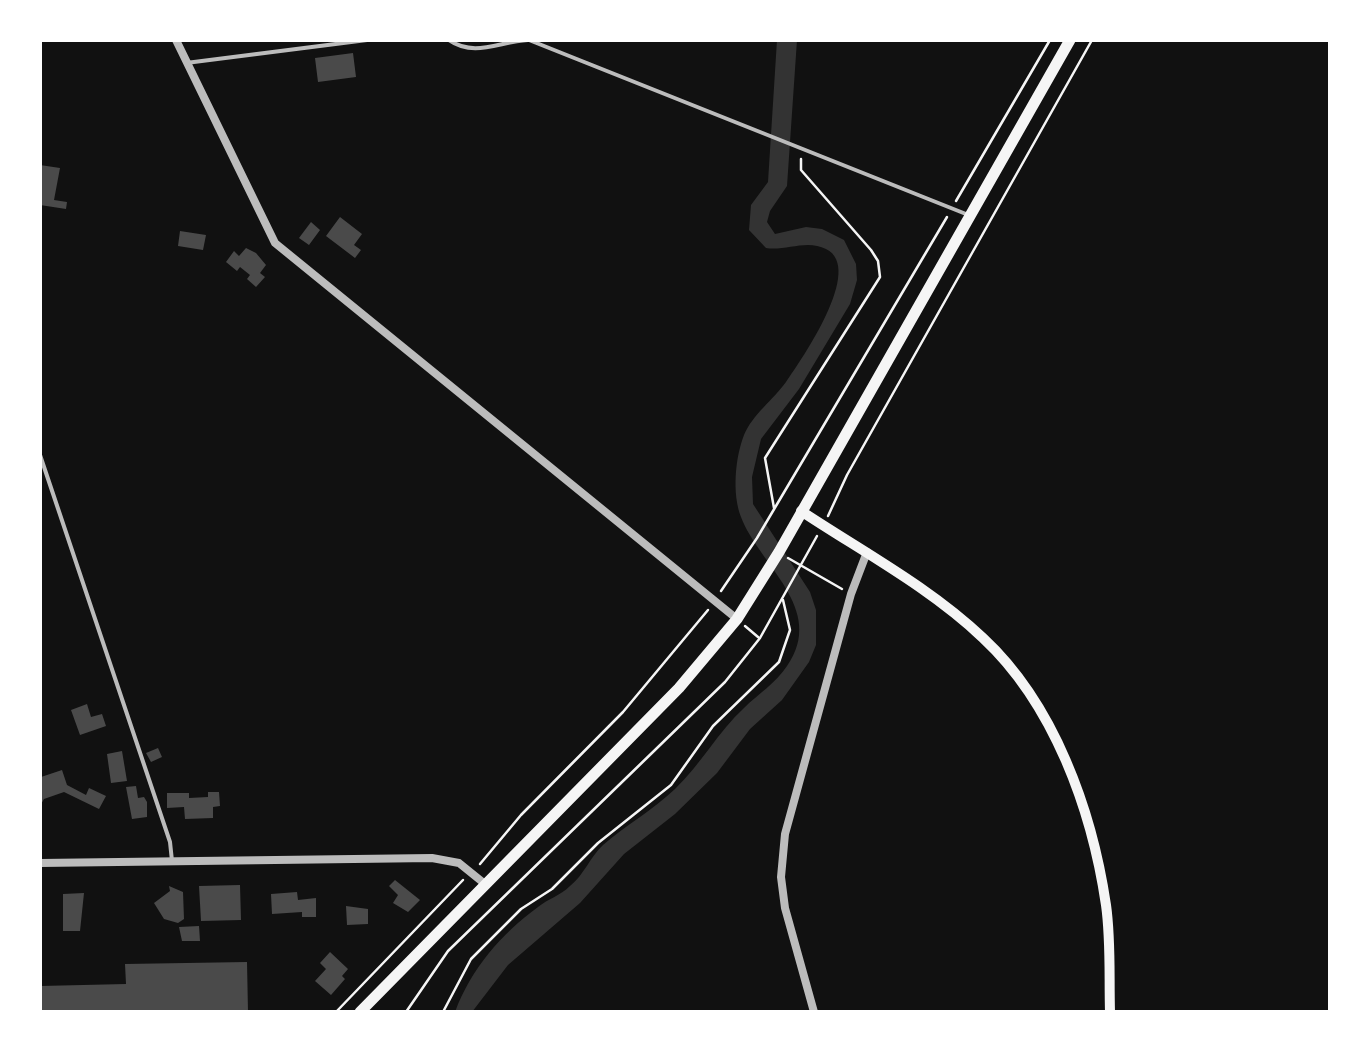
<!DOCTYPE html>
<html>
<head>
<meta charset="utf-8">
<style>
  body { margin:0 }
  #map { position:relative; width:1370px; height:1052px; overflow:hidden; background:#111; font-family:Mulish,sans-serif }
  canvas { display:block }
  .frame { position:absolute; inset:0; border:42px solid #fff; pointer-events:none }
</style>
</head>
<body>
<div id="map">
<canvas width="1370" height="1052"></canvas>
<div class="frame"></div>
</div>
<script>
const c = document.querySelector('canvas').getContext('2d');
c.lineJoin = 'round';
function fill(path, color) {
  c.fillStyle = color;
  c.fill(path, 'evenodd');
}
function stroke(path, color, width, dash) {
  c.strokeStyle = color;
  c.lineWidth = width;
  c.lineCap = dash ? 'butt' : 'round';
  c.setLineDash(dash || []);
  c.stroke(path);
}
const water = new Path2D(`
  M777,40H797L787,186L770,211L767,222L775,234L806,227L822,229L844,240L856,264L857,280L850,304L799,389L761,439L752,477L753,504L810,592L816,610V645L809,662L782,700L750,729L717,773L675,814L624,854L580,903L508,965L472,1012H455C471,969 501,934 538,907C548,899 561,895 570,886C584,875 590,857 603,845C626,825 653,810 675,789C701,764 718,732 744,708C758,694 776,683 787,666C827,609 759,565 741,517C732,494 735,458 744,435C753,414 773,400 786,382C802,359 865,268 826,249C807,239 786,251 766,248L749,230L751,205L768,182Z`);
const building = new Path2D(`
  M353,53L356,77L318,82L315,58Z
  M40,165L60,168L54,200L67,202L66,209L40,205Z
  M340,217L362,234L354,245L361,250L355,258L326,236Z
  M311,222L320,230L309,245L299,238Z
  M180,231L206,235L203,250L178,246Z
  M246,248L256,253L266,265L260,273L265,277L256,287L247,279L250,275L240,267L237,271L226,262L234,251L239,256Z
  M87,704L91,717L102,714L106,726L80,735L71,710Z
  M158,748L162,757L151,762L146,753Z
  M122,751L127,781L111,783L107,754Z
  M62,770L67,785L86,795L89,788L106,796L99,809L64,792L44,799L40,806L41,777Z
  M136,786L138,798L144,797L147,802V817L132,819L126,787Z
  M208,792H219L220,806L213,807V818L185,819L184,807L167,808V793H189V798L208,797Z
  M395,880L420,900L408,912L393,903L398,895L389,886Z
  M240,885L241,920L201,921L199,886Z
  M169,886L183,892L184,919L178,923L164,919L154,903L170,891Z
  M297,892L298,900L316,898V917H302V912L272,914L271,894Z
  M84,893L80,931H63V894Z
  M346,906L368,909V924L347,925Z
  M199,926L200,941H182L179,927Z
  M330,952L348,969L342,976L345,979L331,995L315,981L326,969L320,963Z
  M247,962L248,1012H40V986L126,984L125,964Z`);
const path = new Path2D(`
  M956,201L1050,40
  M774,508L765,458L880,277L878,261L871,250L801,170V159
  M828,516L847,475L1092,40
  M788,558L842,589
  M721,591L757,538L947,217
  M745,626L758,637
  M480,864L521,815L623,712L708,610
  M336,1012L463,880
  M406,1012L448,951L725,682L760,638L817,536
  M443,1012L471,959L521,909L552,889L598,843L671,785L713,726L779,662L790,630L783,600`);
const service = new Path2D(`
  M449,40C475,58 500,41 528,40
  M529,40L966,214
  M186,63L367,40
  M40,455L170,842L172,861`);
const minor = new Path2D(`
  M176,40L275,243L737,619
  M40,863L432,858L459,863L485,884
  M814,1012L785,908L781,877L785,834L851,594L867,552`);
const secondary = new Path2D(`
  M801,511C863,552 929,587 983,638C1054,704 1092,810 1106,905C1111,940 1109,976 1110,1012`);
const primary = new Path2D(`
  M360,1012L679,688L737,619L779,552L1070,40`);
fill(water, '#333');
fill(building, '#4a4a4a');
stroke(path, '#f5f5f5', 2.5);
stroke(service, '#bcbcbc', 4);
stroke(minor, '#bcbcbc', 8);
stroke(secondary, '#f5f5f5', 10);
stroke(primary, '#f5f5f5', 11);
</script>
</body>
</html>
